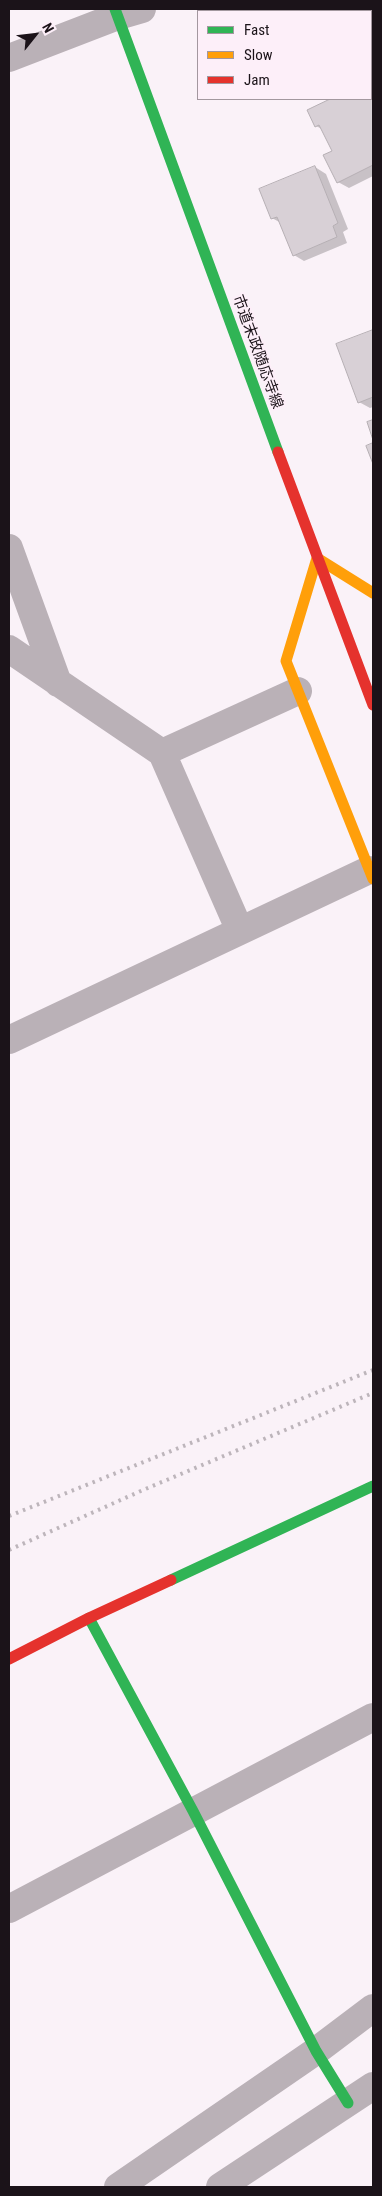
<!DOCTYPE html>
<html>
<head>
<meta charset="utf-8">
<style>
  body { margin:0 }
  #map { position:relative; width:382px; height:2196px; overflow:hidden; background:#faf2f8; font-family:"Roboto Condensed",sans-serif }
  canvas { display:block }
  .frame { position:absolute; inset:0; border:10px solid #1b1319; pointer-events:none }
  .legend { position:absolute; left:197px; top:10px; width:175px; height:90px; box-sizing:border-box; background:#fdeff9; border:1px solid #a3979f; margin:0; padding:6px 9px; list-style:none; font-size:15px; color:#1b1319 }
  .legend li { display:flex; align-items:center; gap:10px; height:25px }
  .legend b { width:25px; border:1px solid #a3979f }
  .north { position:absolute; left:10px; top:10px; width:50px; height:50px; -webkit-text-stroke:4px #fdeff9; paint-order:stroke; rotate:61deg; font-size:14px; font-weight:700; line-height:20px; text-align:center; color:#1b1319 }
  .north::after { content:''; display:block; margin:auto; width:18px; height:22px; background:#1b1319; clip-path:polygon(50% 0,100% 100%,50% 72%,0 100%) }
</style>
</head>
<body>
<div id="map">
<canvas width="382" height="2196"></canvas>
<div class="frame"></div>
<ul class="legend">
<li><b style="height:6px;background:#30b455"></b>Fast</li>
<li><b style="height:6px;background:#ff9f0a"></b>Slow</li>
<li><b style="height:6px;background:#e5322d"></b>Jam</li>
</ul>
<div class="north">N</div>
</div>
<script>
const c = document.querySelector('canvas').getContext('2d');
c.lineJoin = 'round';
function fill(path, color) {
  c.fillStyle = color;
  c.fill(path, 'evenodd');
}
function stroke(path, color, width, dash) {
  c.strokeStyle = color;
  c.lineWidth = width;
  c.lineCap = dash ? 'butt' : 'round';
  c.setLineDash(dash || []);
  c.stroke(path);
}
function write(font, color, halo, rows, align = 'center') {
  c.font = font + ' "Roboto Condensed","Noto Sans JP",sans-serif';
  c.lineWidth = 4;
  c.setLineDash([]);
  c.textBaseline = 'middle';
  c.strokeStyle = halo;
  c.fillStyle = color;
  for (const [text, x, y, turn = 0] of rows) {
    c.save();
    c.translate(x, y);
    c.rotate((+turn || 0) * Math.PI / 180);
    c.textAlign = isNaN(turn) ? turn : align;
    if (halo) c.strokeText(text, 0, 0);
    c.fillText(text, 0, 0);
    c.restore();
  }
}
const shadow = new Path2D(`
  M371,83L373,85V176L349,188L338,182L334,151L324,130L316,126L308,111L333,99H371Z
  M315,167L326,174L348,229L343,232L347,243L304,261L294,255L281,223L272,218Z
  M373,331V407L370,408L359,402L338,344Z`);
const building = new Path2D(`
  M371,87L373,92V165L337,183L323,155L332,151L319,125L315,127L307,110L330,99H371Z
  M315,166L338,223L333,226L337,237L293,256L277,217L271,219L259,189Z
  M373,330V397L358,403L336,344Z
  M373,420V440L367,422Z
  M373,443V464L366,446Z`);
const street = new Path2D(`
  M371,17L373,23
  M9,58L118,16L142,9
  M9,548L58,683
  M9,649L162,753L298,691
  M162,753L240,931
  M9,1040L369,870
  M9,1909L373,1717
  M118,2187L316,2051L373,2008
  M220,2187L373,2086`);
const fast = new Path2D(`
  M115,9L278,452
  M171,1580L373,1486
  M89,1618L193,1811L316,2051L348,2103`);
const slow = new Path2D(`
  M373,593L317,558L286,661L373,879`);
const jam = new Path2D(`
  M278,452L373,705
  M9,1659L89,1618L171,1580`);
const rail = new Path2D(`
  M9,1516L373,1370
  M9,1550L143,1490L373,1393`);
const streetNames = [
  ["市道末政随応寺線",257,352,70]
];
fill(shadow, '#0003');
fill(building, '#d8d0d6');
stroke(building, '#b6afb4', 1);
stroke(street, '#bab1b7', 28);
stroke(fast, '#30b455', 11);
stroke(slow, '#ff9f0a', 11);
stroke(jam, '#e5322d', 11);
stroke(rail, '#bdb5bb', 4, [2.5, 5]);
write('15px', '#1b1319', '#fdeff9', streetNames);
</script>
</body>
</html>
